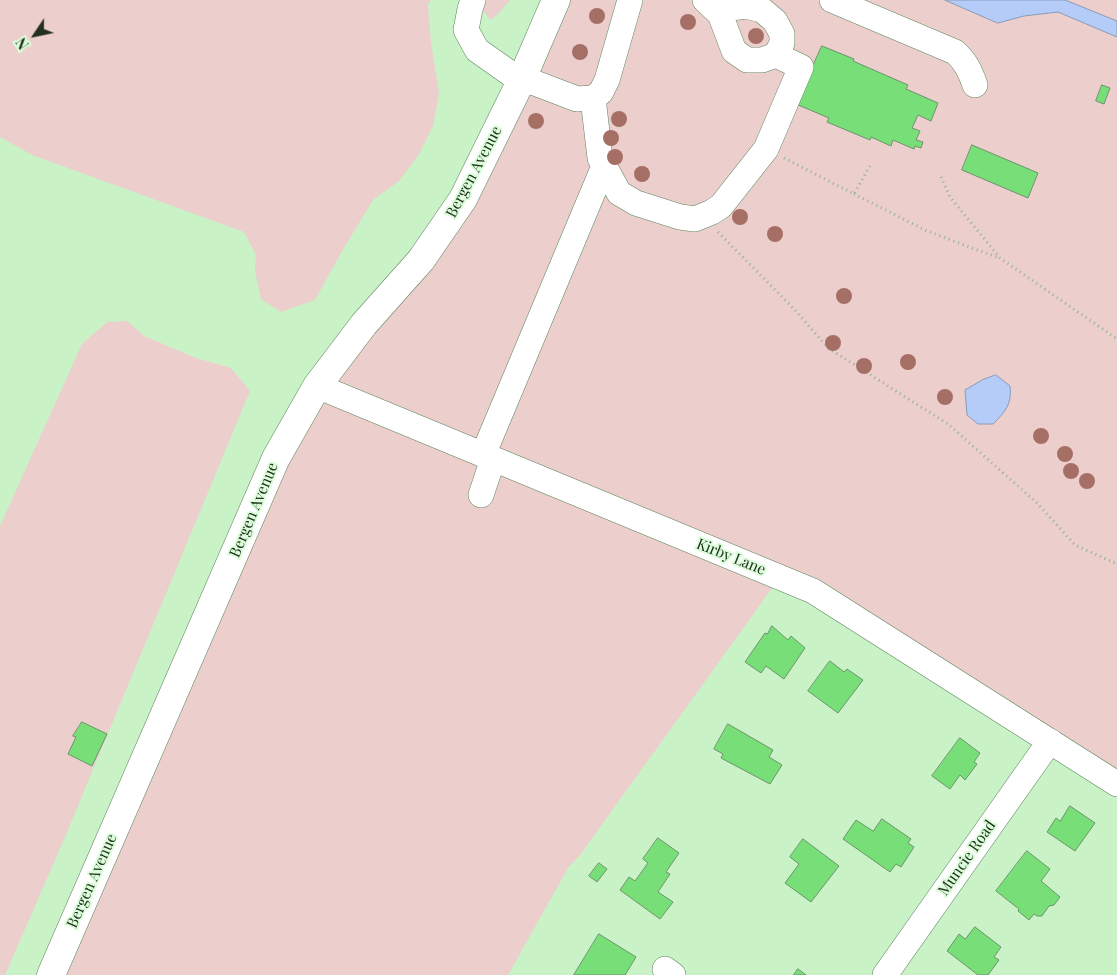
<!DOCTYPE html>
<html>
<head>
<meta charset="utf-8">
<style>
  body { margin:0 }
  #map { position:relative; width:1117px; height:975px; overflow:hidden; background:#c9f2c7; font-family:"Playfair Display",serif }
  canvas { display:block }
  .north { position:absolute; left:10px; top:10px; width:50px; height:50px; -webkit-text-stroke:4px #dcfdda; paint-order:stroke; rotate:236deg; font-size:14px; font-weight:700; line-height:20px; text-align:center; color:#213020 }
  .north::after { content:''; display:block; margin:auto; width:18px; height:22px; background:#213020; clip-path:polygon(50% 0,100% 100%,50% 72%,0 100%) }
</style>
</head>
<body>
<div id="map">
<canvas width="1117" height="975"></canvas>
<div class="north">N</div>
</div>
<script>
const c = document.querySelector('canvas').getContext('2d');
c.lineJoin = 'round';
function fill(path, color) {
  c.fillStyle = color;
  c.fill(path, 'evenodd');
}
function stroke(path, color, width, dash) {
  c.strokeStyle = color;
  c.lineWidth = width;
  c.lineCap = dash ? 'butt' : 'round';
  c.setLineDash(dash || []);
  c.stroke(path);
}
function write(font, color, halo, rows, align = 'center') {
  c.font = font + ' "Playfair Display",serif';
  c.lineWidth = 4;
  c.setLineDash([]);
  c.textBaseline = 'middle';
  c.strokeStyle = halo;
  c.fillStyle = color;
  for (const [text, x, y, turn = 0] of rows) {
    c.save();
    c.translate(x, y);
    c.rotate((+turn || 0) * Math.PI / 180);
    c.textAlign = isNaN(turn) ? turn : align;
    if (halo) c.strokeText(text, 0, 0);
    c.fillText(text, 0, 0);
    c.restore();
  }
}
const green = new Path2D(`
  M0,0H431L428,4L431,43L439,93L433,126L419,154L399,181L373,200L342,251L315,300L281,312L261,299L255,271L256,255L244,232L32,155L0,137Z
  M483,0H510L498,14L491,20L480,8Z
  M556,0H1117V784L780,577L580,855L568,868L508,975H48L276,458L421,260Z
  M127,321L144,336L196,358L231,368L250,391L65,837L5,975H0V526L82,344L107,322Z`);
const water = new Path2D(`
  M945,0H1065L1117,21V37L1058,12L1024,16L998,23Z
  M996,375L1010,386C1012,404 1006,411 993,424H978L967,415L965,390L982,380Z`);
const building = new Path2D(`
  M822,46L854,59L853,61L908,85L906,89L938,103L931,121L918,115L912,128L920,131L916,140L923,142L921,148L915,146L914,149L893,140L891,146L871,137L870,140L827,122L829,118L796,104Z
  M1102,85L1110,88L1104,104L1096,101Z
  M972,145L1038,173L1028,198L962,170Z
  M772,626L788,640L791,636L805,648L784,679L766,666L761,673L745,662L765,633L767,634Z
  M830,661L844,672L847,669L863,680L838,713L808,691Z
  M82,722L107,734L92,766L68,754L76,737L73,736Z
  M728,724L773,750L769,757L782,765L770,784L721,758L723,754L714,749Z
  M960,738L980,753L974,762L977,764L965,780L960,775L950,789L932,776Z
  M1070,806L1095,823L1075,851L1047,832L1056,818L1060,821Z
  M882,819L911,839L908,843L914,847L901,867L896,864L890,872L843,839L856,820L873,831Z
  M658,838L679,853L666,872L670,874L658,892L673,902L660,919L620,890L629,877L635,881L648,863L643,859Z
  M803,839L839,866L811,902L785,883L799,864L790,857Z
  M1027,851L1050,869L1041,881L1060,897L1054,905L1049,906L1042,916H1037L1034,914L1029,920L1018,911L1019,909L996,891Z
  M599,863L607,869L597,882L589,876Z
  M975,927L1001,947L994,957L999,960L988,975H978L947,951L959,934L965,939Z
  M599,934L636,957L625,975H574Z
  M798,969L806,975H794Z`);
const path = new Path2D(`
  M784,158L854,194L871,164
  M941,177L950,197L1000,258L1117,339
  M854,194L927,231L999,258
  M718,232L795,310L828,348L948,424L1037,503L1075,545L1117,564`);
const minor = new Path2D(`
  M473,0L470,9L466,30L477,50L521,81L535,83L577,99L593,98L600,158L619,193L636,203L680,217L695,219L712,212L721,206L766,149L801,67L776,55
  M705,0L720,14L734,51L747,60H762L776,55L782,43V34L775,21L762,10L746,6L731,8L720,14
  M832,0L955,52C966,62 970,71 975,85
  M593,98L601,92L607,80L630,0
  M317,386L813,591L1117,784
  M483,455L604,166
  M481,495L493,459
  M665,969L673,975
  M885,975L1050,741`);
const major = new Path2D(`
  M51,975L276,458L317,386L364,324L421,260L463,199L521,81L556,0`);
const trees = [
  [597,16],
  [688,22],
  [756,36],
  [580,52],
  [619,119],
  [536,121],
  [611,138],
  [615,157],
  [642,174],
  [740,217],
  [775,234],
  [844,296],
  [833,343],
  [908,362],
  [864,366],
  [945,397],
  [1041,436],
  [1065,454],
  [1071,471],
  [1087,481]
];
const streetNames = [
  ["Bergen Avenue",474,172,-62],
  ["Bergen Avenue",254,510,-67],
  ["Kirby Lane",731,557,22],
  ["Muncie Road",967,858,-55],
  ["Bergen Avenue",92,881,-66]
];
fill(green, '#eccecc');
fill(water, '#b5cbf8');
stroke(water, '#899cb7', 1);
fill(building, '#78df78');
stroke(building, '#6d936c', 1);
stroke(minor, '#5e835d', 26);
stroke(major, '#5e835d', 29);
stroke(path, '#92b391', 3, [1, 4]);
stroke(minor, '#fff', 25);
stroke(major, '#fff', 28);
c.fillStyle = '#a66f66';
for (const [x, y] of trees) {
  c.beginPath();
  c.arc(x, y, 8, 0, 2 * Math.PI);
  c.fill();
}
write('15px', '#213020', '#dcfdda', streetNames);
</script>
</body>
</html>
